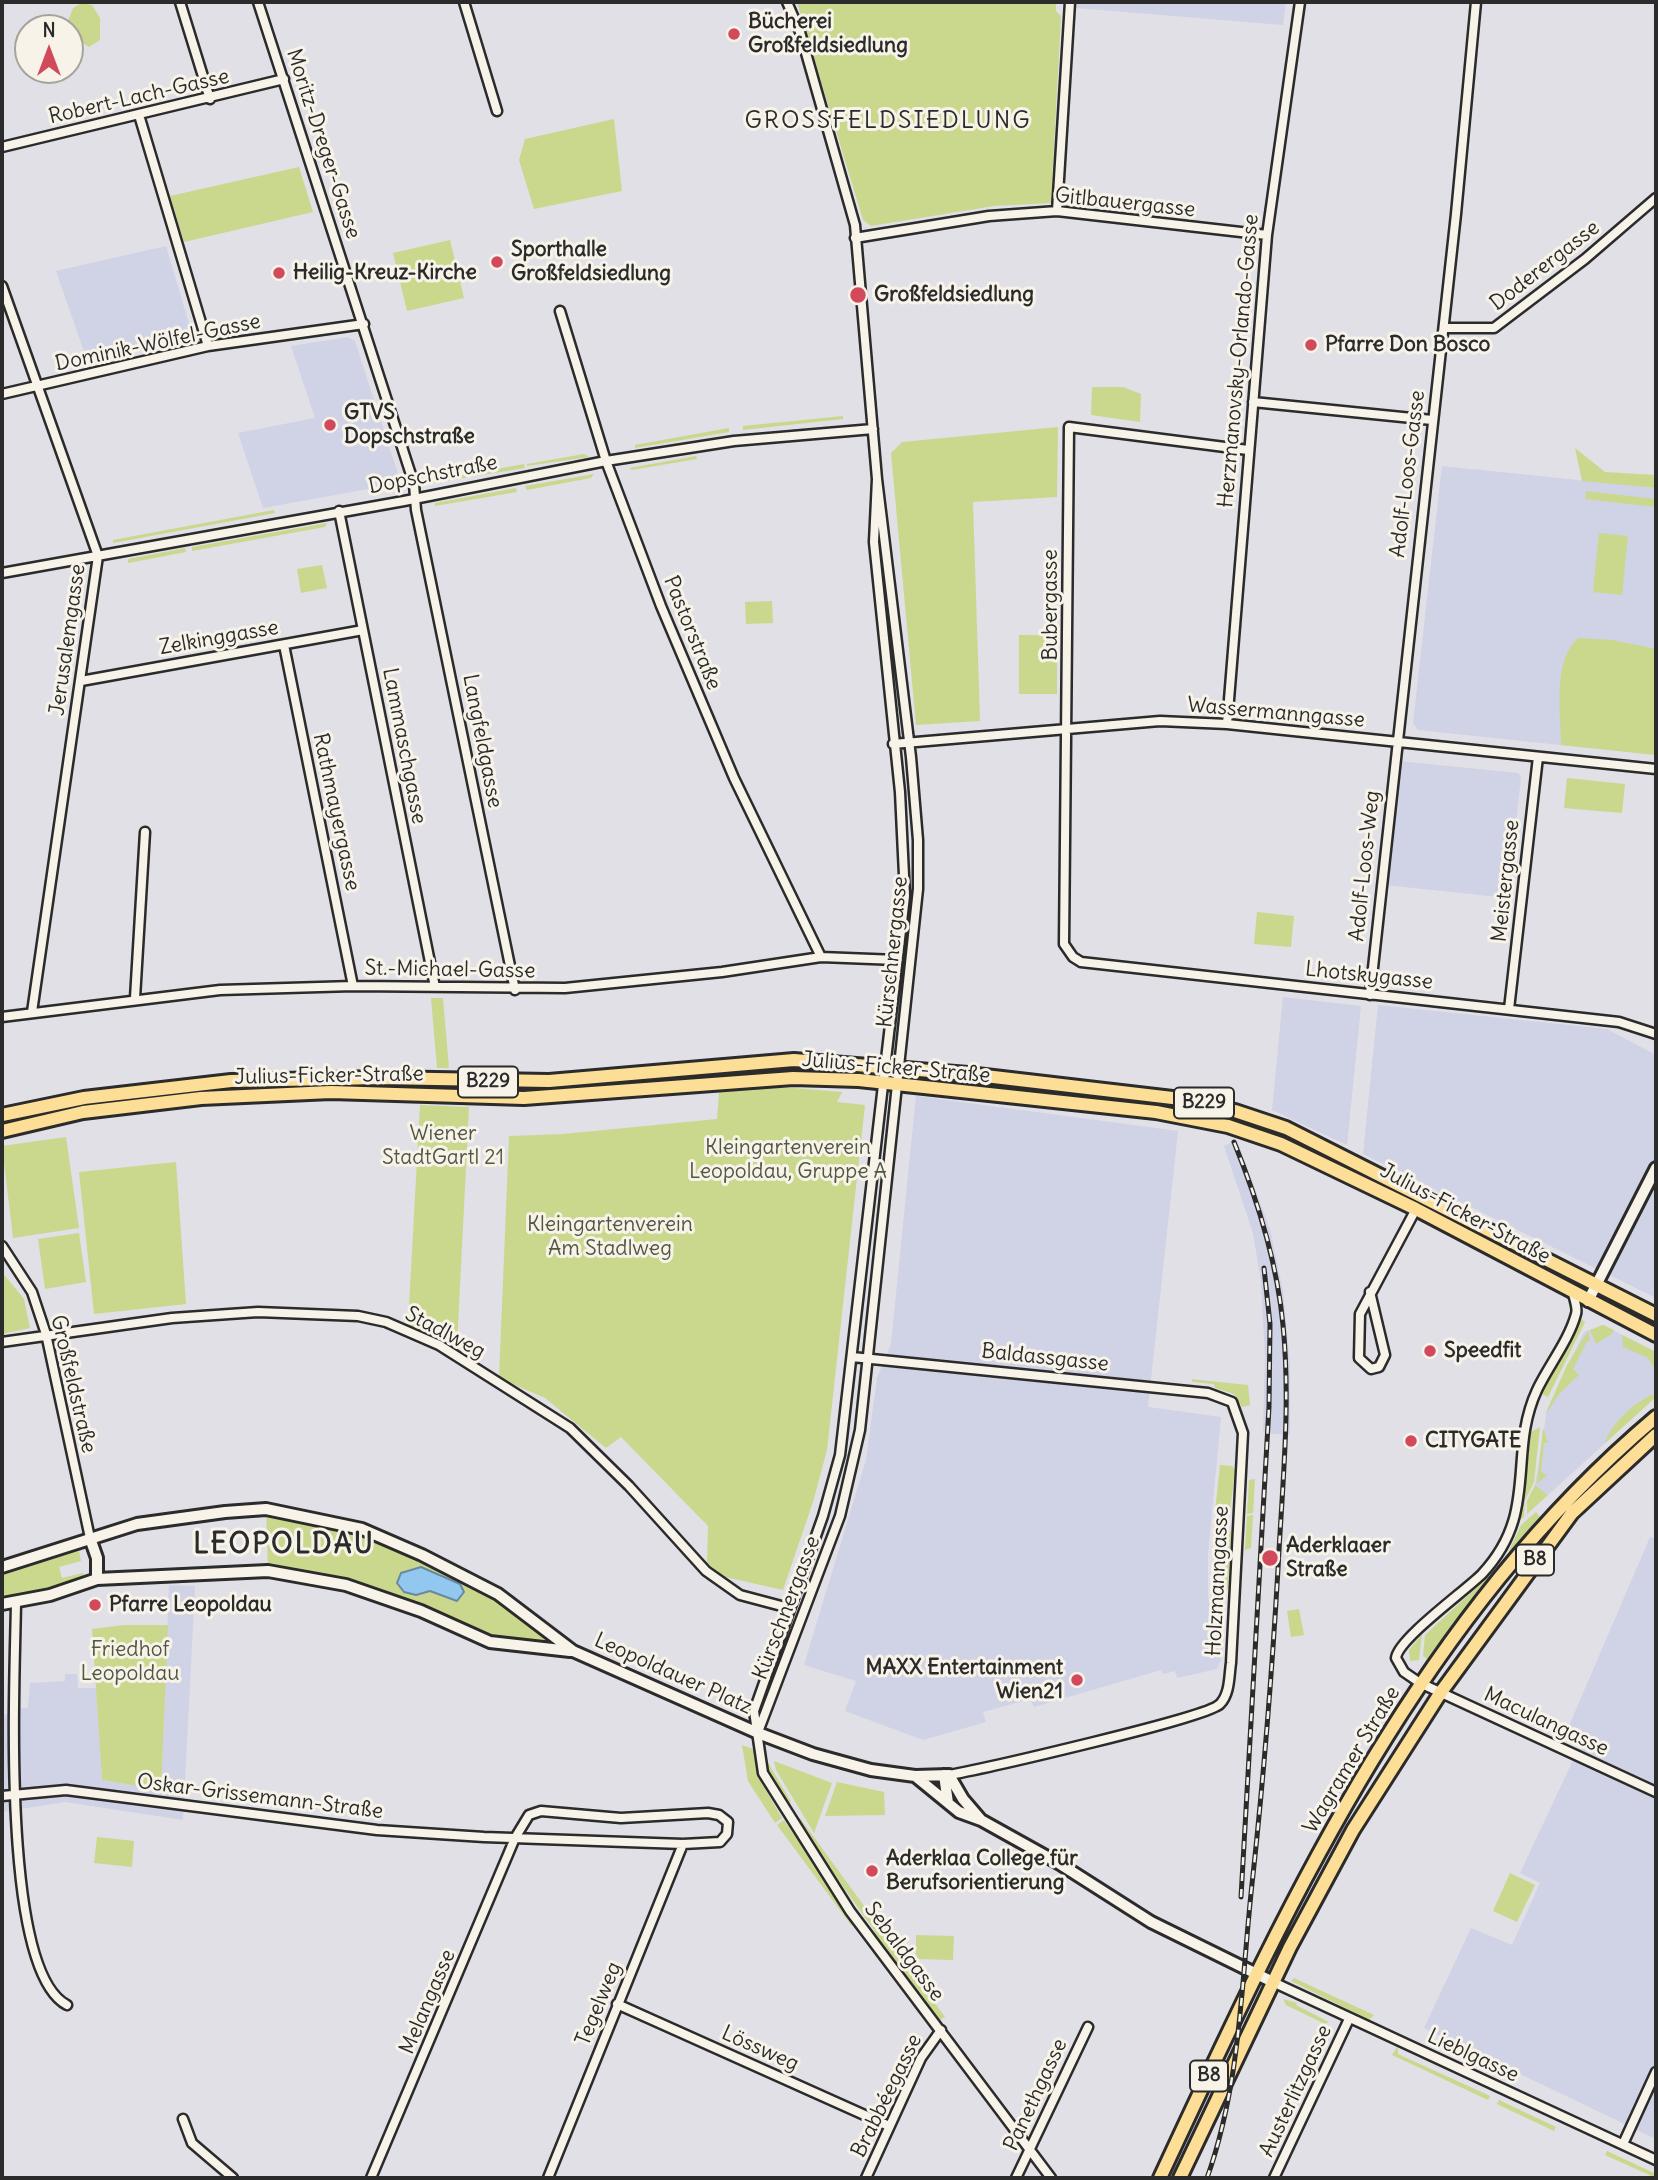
<!DOCTYPE html>
<html>
<head>
<meta charset="utf-8">
<style>
  body { margin:0 }
  #map { position:relative; width:1658px; height:2180px; overflow:hidden; background:#e0e0e6; font-family:Delius,sans-serif }
  canvas { display:block }
  .frame { position:absolute; inset:0; border:4px solid #2b2b2b; pointer-events:none }
  .north { position:absolute; left:14px; top:14px; width:70px; height:70px; box-sizing:border-box; background:#f7f3e8; border:2px solid #a5a39c; border-radius:50%; rotate:0deg; font-size:19px; font-weight:700; line-height:28px; text-align:center; color:#2b2b2b }
  .north::after { content:''; display:block; margin:auto; width:24px; height:32px; background:#d1495b; clip-path:polygon(50% 0,100% 100%,50% 72%,0 100%) }
</style>
</head>
<body>
<div id="map">
<canvas width="1658" height="2180"></canvas>
<div class="frame"></div>
<div class="north">N</div>
</div>
<script>
const c = document.querySelector('canvas').getContext('2d');
c.lineJoin = 'round';
function fill(path, color) {
  c.fillStyle = color;
  c.fill(path, 'evenodd');
}
function stroke(path, color, width, dash) {
  c.strokeStyle = color;
  c.lineWidth = width;
  c.lineCap = dash ? 'butt' : 'round';
  c.setLineDash(dash || []);
  c.stroke(path);
}
function write(font, color, halo, rows, align = 'center') {
  c.font = font + ' Delius,sans-serif';
  c.lineWidth = 6;
  c.setLineDash([]);
  c.textBaseline = 'middle';
  c.strokeStyle = halo;
  c.fillStyle = color;
  for (const [text, x, y, turn = 0] of rows) {
    c.save();
    c.translate(x, y);
    c.rotate((+turn || 0) * Math.PI / 180);
    c.textAlign = isNaN(turn) ? turn : align;
    if (halo) c.strokeText(text, 0, 0);
    c.fillText(text, 0, 0);
    c.restore();
  }
}
const built = new Path2D(`
  M1076,2H1286L1283,25L1076,8Z
  M166,246L192,334L87,360L56,271Z
  M348,337L355,341L401,483L263,508L238,433L315,418L291,346Z
  M1442,466L1656,488V755L1418,730L1413,723Z
  M1398,761L1518,773L1521,777L1508,898L1385,885Z
  M1283,997L1361,1006L1347,1145L1272,1110Z
  M1378,1005L1607,1029L1656,1055V1298L1363,1154Z
  M916,1096L1178,1131L1148,1407L1221,1417L1208,1554V1596L1221,1660L1217,1669L1177,1678L1175,1671L1163,1674L1161,1670L1034,1707L1030,1699L983,1712L986,1722L923,1740L845,1711L856,1681L804,1665L866,1460L877,1378L891,1344Z
  M1237,1140L1270,1229L1283,1291L1290,1363V1435L1263,1433L1265,1357L1261,1282L1253,1233L1224,1146Z
  M1603,1325L1656,1352V1397L1548,1495L1535,1485L1547,1410L1584,1332Z
  M1650,1537L1656,1539V2139L1424,2028L1471,1928L1512,1945L1540,1883L1520,1873L1584,1737L1568,1728Z
  M169,1585L195,1586L183,1820L65,1802L2,1812V1716L18,1708H28L30,1683L65,1681V1674H77L78,1688H96L102,1780L161,1790Z`);
const green = new Path2D(`
  M797,2H1056V11L1061,16L1051,203L994,206L871,226L863,220Z
  M82,3L92,5L100,18V40L89,47L78,40L68,21L73,8Z
  M614,119L622,191L534,209L519,160L525,139Z
  M299,167L313,212L184,242L170,196Z
  M450,240L464,298L407,311L393,253Z
  M1092,387H1123L1141,394L1140,422L1091,415Z
  M843,416V419L743,430V426Z
  M1058,427L1057,497L973,502L980,721L916,725L891,453L902,442Z
  M729,428V432L635,448V445Z
  M1575,448L1605,472L1656,475V488L1582,481Z
  M584,454L589,457L527,466V464Z
  M696,456L697,459L632,470L629,468Z
  M524,464L525,468L433,483V481Z
  M594,474L591,478L527,490L525,486Z
  M516,488L517,492L435,506V503Z
  M1586,491L1656,499V507L1585,499Z
  M274,510L275,513L113,543V540Z
  M327,523L325,527L192,551V547Z
  M1599,533L1628,536L1622,595L1593,592Z
  M185,548L186,552L128,563V559Z
  M322,565L327,588L301,593L297,569Z
  M772,601L773,623L746,624L745,602Z
  M1019,635H1057V694H1019Z
  M1578,638L1613,640L1656,649V755L1561,745C1561,712 1552,662 1578,638Z
  M1567,778L1625,784L1622,813L1564,808Z
  M1257,912L1294,916L1291,947L1254,944Z
  M431,998H443L449,1068H437Z
  M774,1065L860,1070V1073L775,1069L578,1090L523,1092L328,1088L2,1126V1123L67,1107L221,1087L385,1083L524,1087Z
  M782,1087L842,1092L837,1102L865,1105L827,1450L813,1502L783,1590L725,1577L707,1563L708,1526L621,1437L606,1448L545,1398L499,1378L509,1136L563,1134L717,1119L719,1092Z
  M420,1105L469,1107L457,1346L408,1325Z
  M66,1137L79,1228L13,1238L2,1146Z
  M176,1162L186,1304L94,1314L79,1172Z
  M79,1233L86,1282L45,1289L38,1239Z
  M2,1272L24,1299L30,1328L2,1334Z
  M1580,1318L1585,1322L1548,1397L1542,1394Z
  M1603,1325L1614,1330L1613,1333L1596,1344L1590,1330Z
  M1588,1331L1590,1342L1587,1341L1573,1369L1579,1375L1560,1393L1545,1415L1567,1365Z
  M1622,1335L1656,1352V1371L1648,1358L1623,1347Z
  M1191,1379L1248,1385L1250,1405L1242,1407L1234,1394L1215,1388L1214,1384L1193,1382Z
  M1656,1393V1397L1605,1443C1611,1423 1637,1400 1656,1393Z
  M1540,1427L1534,1482L1525,1500L1524,1517L1520,1520L1531,1432Z
  M1543,1428L1548,1443H1544L1541,1472L1547,1475L1537,1484Z
  M1220,1465L1232,1466L1235,1470L1230,1512H1215Z
  M1255,1479L1253,1513L1247,1514L1249,1480Z
  M1535,1485L1548,1495L1527,1514V1501Z
  M266,1509L362,1529L498,1594L573,1651L490,1642L346,1585L268,1571Z
  M1536,1512L1540,1517L1511,1553L1509,1551L1521,1525Z
  M1253,1515L1251,1548L1245,1550L1247,1516Z
  M1214,1525L1227,1526L1231,1532L1228,1588L1223,1594L1213,1595Z
  M79,1551L81,1561L59,1567L62,1578L83,1573L84,1576L36,1592L2,1598V1574Z
  M1491,1574L1493,1575C1471,1603 1448,1629 1427,1659L1423,1656L1425,1635Z
  M1299,1609L1304,1635L1291,1637L1287,1611Z
  M124,1625H168L161,1790L102,1780L92,1629Z
  M1422,1634L1419,1660L1410,1661L1409,1650Z
  M742,1745L753,1749L761,1782L782,1818L775,1823L748,1781Z
  M766,1759L791,1802L786,1805L770,1779Z
  M774,1761L832,1783L814,1833L776,1770Z
  M837,1782L884,1792L885,1815L825,1816Z
  M800,1818L945,2017L938,2021L876,1938L874,1930L796,1821Z
  M784,1820L855,1922L851,1925L777,1825Z
  M97,1837L134,1841L132,1867L94,1863Z
  M1510,1873L1535,1885L1517,1922L1493,1911Z
  M916,1935L954,1936L953,1960L916,1959Z
  M1294,1978L1296,1979L1374,2015L1369,2020L1291,1981Z
  M1283,1999L1297,2003L1296,2005L1329,2022L1325,2024L1286,2005Z
  M1398,2046V2054L1490,2096L1488,2100L1392,2055Z
  M1499,2100L1556,2127L1554,2131L1497,2104Z
  M1607,2151L1656,2174V2178L1605,2155Z`);
const water = new Path2D(`
  M421,1567L460,1584L464,1592L457,1601L430,1591L416,1595L404,1592L397,1583L401,1573Z`);
const street = new Path2D(`
  M180,2L210,99
  M258,2L414,484L416,510L515,990
  M464,2L497,111
  M139,115L208,346
  M2,147L284,79
  M1057,211L1070,2
  M855,238L989,216L1057,211L1267,235
  M2,286L98,556L32,1012
  M560,311L606,461L661,606L734,778L821,957
  M1444,328H1494L1585,259L1656,198
  M2,394L208,346L364,324
  M1253,402L1432,420
  M1248,450L1069,427L1064,944L1073,957L1081,962L1619,1022L1656,1034
  M877,479L874,542L900,792L905,896L840,1455L823,1516L754,1711L763,1773L850,1911L1051,2178
  M339,511L435,987
  M2,573L404,501L606,461L734,441L873,429
  M284,645L353,986
  M81,681L363,630
  M1227,724L1267,235L1300,2
  M893,744L1160,721L1227,724L1656,769
  M1370,995L1456,214L1476,2
  M135,998L145,832
  M1509,1009L1538,757
  M2,1017L220,990L353,986L565,988L722,972L821,957L897,960
  M2,1246L32,1292L46,1334L90,1538
  M1370,1292L1385,1355L1379,1367L1371,1369L1359,1358L1360,1314L1416,1209
  M1573,1293C1574,1299 1578,1308 1576,1314C1569,1340 1549,1365 1537,1390C1507,1455 1540,1512 1482,1574C1465,1591 1398,1639 1396,1658L1404,1672L1420,1683L1656,1792
  M2,1342L172,1318L258,1312L358,1316L386,1322L439,1345L570,1428L629,1486L706,1571L740,1595L789,1608
  M852,1357L1208,1393L1232,1402L1243,1433L1231,1663C1229,1676 1230,1694 1220,1704C1207,1718 982,1769 949,1775
  M16,1602C15,1679 0,1970 67,2005
  M758,1732L840,1516L860,1430L918,889V840L911,757L877,479L855,225L800,32L787,2
  M2,1796L66,1790L377,1830L484,1837L683,1844L720,1842L727,1834L728,1822L719,1815L708,1813L621,1818L541,1811L529,1815L515,1838L371,2178
  M1275,1983L1656,2160
  M617,2004L889,2126
  M183,2119L192,2143L233,2178
  M1623,2144L1656,2072
  M548,2178L683,1844
  M866,2178L921,2058L941,2030
  M1016,2178L1088,2027
  M1274,2178L1349,2019`);
const secondary = new Path2D(`
  M1588,1301L1656,1168
  M90,1538L97,1558V1579
  M2,1567L137,1524L225,1512L266,1509L362,1529L422,1555L498,1594L573,1651L758,1733L813,1754L871,1770L915,1776L949,1775L963,1799L981,1820
  M2,1604L50,1595L97,1579L268,1571L346,1585L421,1611L490,1642L570,1651
  M944,1775L948,1803
  M915,1776L959,1812L981,1820L1060,1864L1151,1922L1275,1983`);
const primary = new Path2D(`
  M2,1115L84,1098L231,1081L379,1078L549,1081L794,1060L968,1074L1181,1099L1235,1111L1286,1128L1656,1315
  M2,1131L83,1112L201,1098L331,1092L524,1098L793,1078L859,1080L1156,1112L1228,1126L1281,1144L1416,1209L1656,1335
  M1160,2178C1289,1901 1418,1618 1656,1417
  M1180,2178L1290,1947L1353,1830L1441,1692L1572,1513L1656,1435`);
const rail = new Path2D(`
  M1241,1897L1269,1407L1270,1324L1264,1268
  M1207,2178C1242,2080 1241,1978 1253,1875C1264,1773 1272,1672 1278,1569C1282,1488 1291,1406 1283,1325C1277,1262 1258,1201 1234,1142`);
const markers = [
  [734,34,7,"#d1495b"],
  [497,262,7,"#d1495b"],
  [279,273,7,"#d1495b"],
  [858,295,9,"#d1495b"],
  [1311,345,7,"#d1495b"],
  [330,425,7,"#d1495b"],
  [1430,1351,7,"#d1495b"],
  [1411,1441,7,"#d1495b"],
  [1270,1558,9,"#d1495b"],
  [95,1605,7,"#d1495b"],
  [1077,1680,7,"#d1495b"],
  [872,1871,7,"#d1495b"]
];
const shields = [
  [488,1082,60],
  [1204,1103,60],
  [1535,1560,38],
  [1209,2076,38]
];
const shieldNames = [
  ["B229",488,1082],
  ["B229",1204,1103],
  ["B8",1535,1560],
  ["B8",1209,2076]
];
const poiNames = [
  ["Bücherei",748,22],
  ["Großfeldsiedlung",748,46],
  ["Sporthalle",511,250],
  ["Großfeldsiedlung",511,274],
  ["Heilig-Kreuz-Kirche",293,273],
  ["Großfeldsiedlung",874,295],
  ["Pfarre Don Bosco",1325,345],
  ["GTVS",344,413],
  ["Dopschstraße",344,437],
  ["Speedfit",1444,1351],
  ["CITYGATE",1425,1441],
  ["Aderklaaer",1286,1546],
  ["Straße",1286,1570],
  ["Pfarre Leopoldau",109,1605],
  ["MAXX Entertainment",1063,1668,"right"],
  ["Wien21",1063,1692,"right"],
  ["Aderklaa College für",886,1859],
  ["Berufsorientierung",886,1883]
];
const streetNames = [
  ["Robert-Lach-Gasse",139,97,-13],
  ["Moritz-Dreger-Gasse",323,144,72],
  ["Gitlbauergasse",1125,203,6],
  ["Doderergasse",1545,266,-38],
  ["Dominik-Wölfel-Gasse",158,343,-12],
  ["Herzmanovsky-Orlando-Gasse",1239,361,-85],
  ["Adolf-Loos-Gasse",1408,474,-83],
  ["Dopschstraße",433,475,-11],
  ["Bubergasse",1051,605,-90],
  ["Pastorstraße",692,633,68],
  ["Zelkinggasse",219,638,-10],
  ["Jerusalemgasse",68,640,-82],
  ["Wassermanngasse",1276,713,5],
  ["Langfeldgasse",482,741,79],
  ["Lammaschgasse",404,746,79],
  ["Rathmayergasse",336,812,78],
  ["Adolf-Loos-Weg",1365,866,-84],
  ["Meistergasse",1506,881,-84],
  ["Kürschnergasse",893,952,-84],
  ["St.-Michael-Gasse",450,970,1],
  ["Lhotskygasse",1369,976,6],
  ["Julius-Ficker-Straße",896,1068,5],
  ["Julius-Ficker-Straße",329,1076,-1],
  ["Julius-Ficker-Straße",1465,1214,28],
  ["Stadlweg",445,1333,28],
  ["Baldassgasse",1045,1358,6],
  ["Großfeldstraße",73,1384,77],
  ["Holzmanngasse",1218,1581,-87],
  ["Kürschnergasse",787,1608,-69],
  ["Leopoldauer Platz",673,1674,24],
  ["Maculangasse",1546,1722,25],
  ["Wagramer Straße",1352,1760,-59],
  ["Oskar-Grissemann-Straße",260,1797,7],
  ["Sebaldgasse",904,1952,53],
  ["Melangasse",428,2002,-67],
  ["Tegelweg",599,2004,-68],
  ["Lössweg",760,2049,24],
  ["Lieblgasse",1473,2056,25],
  ["Austerlitzgasse",1296,2091,-65],
  ["Panethgasse",1036,2095,-65],
  ["Brabbéegasse",887,2096,-64]
];
const parkNames = [
  ["Wiener",443,1134],
  ["StadtGartl 21",443,1158],
  ["Kleingartenverein",788,1148],
  ["Leopoldau, Gruppe A",788,1172],
  ["Kleingartenverein",610,1225],
  ["Am Stadlweg",610,1249],
  ["Friedhof",130,1650],
  ["Leopoldau",130,1674]
];
const quarterNames = [
  ["GROSSFELDSIEDLUNG",888,121]
];
const districtNames = [
  ["LEOPOLDAU",284,1545]
];
fill(built, '#d0d2e5');
fill(green, '#c9d88c');
fill(water, '#92c7f0');
stroke(water, '#6989a1', 2);
stroke(street, '#2b2b2b', 13);
stroke(secondary, '#2b2b2b', 16);
stroke(primary, '#2b2b2b', 18);
stroke(street, '#f7f3e8', 8);
stroke(secondary, '#f7f3e8', 10);
stroke(primary, '#fdde96', 12);
stroke(rail, '#2b2b2b', 5);
stroke(rail, '#f7f3e8', 2.5, [8]);
for (const [x, y, r, color] of markers) {
  const dot = new Path2D();
  dot.arc(x, y, r, 0, 2 * Math.PI);
  c.fillStyle = color;
  c.fill(dot);
  stroke(dot, '#f7f3e8', 2.5);
}
for (const [x, y, w] of shields) {
  const box = new Path2D();
  box.roundRect(x - w / 2, y - 15.5, w, 31, 5);
  c.fillStyle = '#f7f3e8';
  c.fill(box);
  stroke(box, '#2b2b2b', 2);
}
write('bold 19px', '#2b2b2b', null, shieldNames);
write('bold 21px', '#2b2b2b', '#f7f3e8', poiNames, 'left');
write('21px', '#2b2b2b', '#f7f3e8', streetNames);
write('21px', '#525643', '#f7f3e8', parkNames);
c.letterSpacing = '2px';
write('24px', '#2b2b2b', '#f7f3e8', quarterNames);
c.letterSpacing = '0px';
c.letterSpacing = '2px';
write('bold 28px', '#2b2b2b', '#f7f3e8', districtNames);
c.letterSpacing = '0px';
</script>
</body>
</html>
